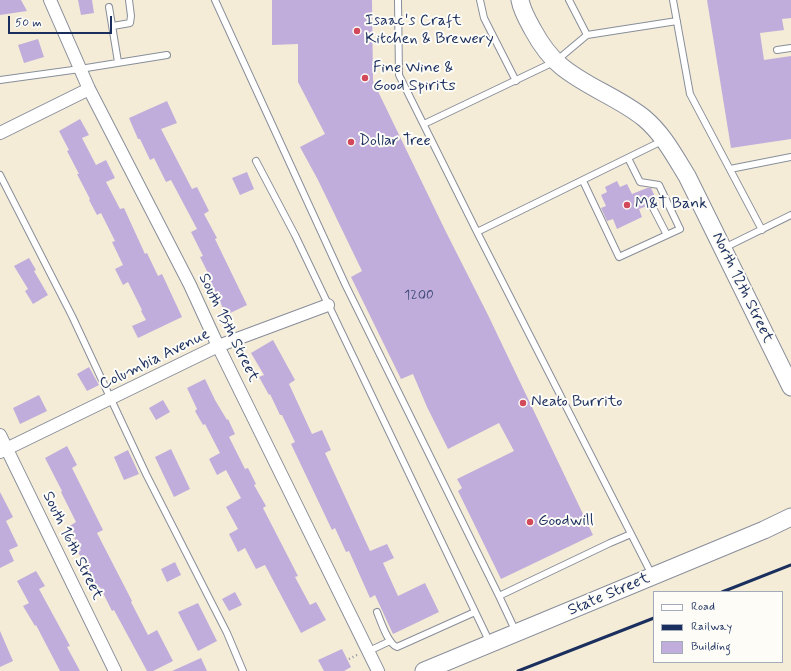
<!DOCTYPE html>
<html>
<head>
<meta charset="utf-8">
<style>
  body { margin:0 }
  #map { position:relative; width:791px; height:671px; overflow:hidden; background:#f4ecd7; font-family:Mynerve,sans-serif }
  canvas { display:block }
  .legend { position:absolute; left:653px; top:591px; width:130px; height:72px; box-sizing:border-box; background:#fdfcf7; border:1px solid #a3aaba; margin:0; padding:5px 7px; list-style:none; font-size:12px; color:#1b2f5e }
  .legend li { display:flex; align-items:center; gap:8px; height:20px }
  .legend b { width:20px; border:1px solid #a3aaba }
  .scale { position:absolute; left:8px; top:16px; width:104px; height:18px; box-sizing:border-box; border:2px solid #1b2f5e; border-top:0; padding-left:5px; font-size:12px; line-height:14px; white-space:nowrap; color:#1b2f5e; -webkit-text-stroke:3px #fdfcf7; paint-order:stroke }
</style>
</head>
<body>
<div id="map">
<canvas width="791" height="671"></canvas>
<ul class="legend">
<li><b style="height:5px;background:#fff"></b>Road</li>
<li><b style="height:5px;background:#1b2f5e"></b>Railway</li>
<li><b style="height:11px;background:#c0addb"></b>Building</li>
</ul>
<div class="scale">50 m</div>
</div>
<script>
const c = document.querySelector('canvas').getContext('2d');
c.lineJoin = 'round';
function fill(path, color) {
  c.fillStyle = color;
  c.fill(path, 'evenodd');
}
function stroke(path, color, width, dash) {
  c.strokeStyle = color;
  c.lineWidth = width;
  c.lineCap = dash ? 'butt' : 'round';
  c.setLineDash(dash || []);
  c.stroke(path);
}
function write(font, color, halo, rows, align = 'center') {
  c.font = font + ' Mynerve,sans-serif';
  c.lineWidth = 4;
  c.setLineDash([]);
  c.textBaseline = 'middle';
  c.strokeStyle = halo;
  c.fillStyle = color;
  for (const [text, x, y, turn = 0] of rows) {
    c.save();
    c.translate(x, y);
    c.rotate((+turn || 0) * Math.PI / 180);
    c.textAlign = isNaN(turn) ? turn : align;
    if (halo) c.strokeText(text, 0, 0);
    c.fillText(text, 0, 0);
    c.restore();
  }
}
const building = new Path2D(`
  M0,0H21L27,11L0,15Z
  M78,0H92L94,13L81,15Z
  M272,0H372L373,81L445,230L488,315L593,535L501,579L458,491L462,488L457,479L514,451L499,423L448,449L427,407L413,374L401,379L351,277L362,271L318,180L300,147L325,134L298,82V44L272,45Z
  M707,0H791V18L782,19L784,30L760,33L764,60L791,56V139L731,148Z
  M38,39L44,57L24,63L18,45Z
  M167,101L177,123L161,129L192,189L197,187L209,211L204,214L217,238L215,239L247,305L226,315L210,280L211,279L200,257L203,256L191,232L197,229L171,180L166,182L154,158L150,160L140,139H138L129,118Z
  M80,119L89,135L82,138L96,165L106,160L115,178L106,182L120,209L124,208L145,254L147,253L158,276L162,274L182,317L138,338L132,326L146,320L141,311L142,310L128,282L123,285L115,269L123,265L112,242L115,241L101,213L97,215L89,200L90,199L77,174H79L67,151L69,150L59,131Z
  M247,172L254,189L240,195L232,178Z
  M617,181L620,187L627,184L632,194L647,188H651L657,201L655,202L652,200H649L647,206L639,209L642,217L617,229L613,219L607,221L601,208L606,206L601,195L607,192L605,187Z
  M29,258L36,270L34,271L48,295L33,304L25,291L28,289L14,266Z
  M273,340L295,380L289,384L312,434L322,430L331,450L325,453L370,551L387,544L394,558L383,563L398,596L425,583L439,612L393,634L375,595L370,598L349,551L346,552L335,528L332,530L312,488L291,444L295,442L282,415H280L270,394L269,395L259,377L264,375L251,353Z
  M89,367L99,385L87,391L77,374Z
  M205,379L215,400L227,420L228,419L235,434L229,437L245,469L248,468L256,484L254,485L266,506L263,508L298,576L295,577L310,605L316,602L326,620L301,633L265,565L256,569L245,548L238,552L229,534L238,529L226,507L241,498L226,470L217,475L209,459L220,453L205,424L203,425L195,411L197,409L187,388Z
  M39,395L47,411L20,424L13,408Z
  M163,400L170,412L156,420L149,408Z
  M67,446L77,465L72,468L103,530L97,533L132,601L131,602L148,635L157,630L173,661L153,671H147L114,610L112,611L100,587L97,588L78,552L81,550L68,527L76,522L61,492L62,491L45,458Z
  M171,449L190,489L174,497L155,457Z
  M128,450L139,474L124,480L114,457Z
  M0,492L13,517L6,521L18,546L9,550L14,561L0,568Z
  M175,562L181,575L167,582L161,569Z
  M36,571L45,586L39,589L70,646L67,647L80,671H60L36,625L35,626L23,606L29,603L17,581Z
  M235,592L242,605L229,611L222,599Z
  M198,603L217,641L198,651L178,612Z
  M0,631L13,661L0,667Z
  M342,649L351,667L344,671H324L318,660Z
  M201,658L207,671H172Z`);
const path = new Path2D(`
  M349,659L357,655`);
const service = new Path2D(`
  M215,0L346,286L499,596
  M398,0L399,75L477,232L652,575
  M480,0L484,18L516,81
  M569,0L587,35L677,21
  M673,0L690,94L762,230
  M109,7L118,62
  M113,26L130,23L131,16L129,0
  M777,50L791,48
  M0,80L80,69L167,55
  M424,124L556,61L587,35
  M256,161L295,235L490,643
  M730,169L791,157
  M0,175L72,316L146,474L227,633L243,671
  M583,181L619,257L680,229L659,185L640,182L628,158
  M651,204L667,235
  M477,232L664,140
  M724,248L791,215
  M377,612C381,622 388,644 397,647L475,612
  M516,632L499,596L610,543L631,534
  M369,651L390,641`);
const minor = new Path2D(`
  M50,0L89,89L190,285L218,346L378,671
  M0,133L89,89
  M0,435L115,671
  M0,452L218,346L328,305`);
const secondary = new Path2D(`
  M520,0C522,11 528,21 533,30C540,43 550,57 561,66C586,87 618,97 644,118C663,134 674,155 687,176L791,387
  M424,671L764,530L791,517`);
const rail = new Path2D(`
  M722,592L791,565
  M518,671L654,618`);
const markers = [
  [357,31,4,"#d1495b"],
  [365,78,4,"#d1495b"],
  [351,142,4,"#d1495b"],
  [627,205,4,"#d1495b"],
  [523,403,4,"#d1495b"],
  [530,522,4,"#d1495b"]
];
const numberNames = [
  ["1200",419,296]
];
const poiNames = [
  ["Isaac's Craft",365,22],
  ["Kitchen & Brewery",365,40],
  ["Fine Wine &",373,69],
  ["Good Spirits",373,87],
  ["Dollar Tree",359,142],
  ["M&T Bank",635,205],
  ["Neato Burrito",531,403],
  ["Goodwill",538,522]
];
const streetNames = [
  ["North 12th Street",742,288,64],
  ["South 15th Street",228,328,64],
  ["Columbia Avenue",155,360,-26],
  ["South 16th Street",72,546,64],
  ["State Street",609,595,-23]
];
fill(building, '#c0addb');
stroke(service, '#888e9a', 8);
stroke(minor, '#888e9a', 14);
stroke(secondary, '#888e9a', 19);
stroke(path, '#888e9a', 2.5, [1, 3]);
stroke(service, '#fff', 6);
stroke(minor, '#fff', 12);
stroke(secondary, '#fff', 17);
stroke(rail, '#1b2f5e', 3);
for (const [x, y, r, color] of markers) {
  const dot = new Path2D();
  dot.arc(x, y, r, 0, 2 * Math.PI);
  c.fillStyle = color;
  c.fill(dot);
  stroke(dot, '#fdfcf7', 1.5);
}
write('14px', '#444e7d', null, numberNames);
write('16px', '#1b2f5e', '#fdfcf7', poiNames, 'left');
write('16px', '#1b2f5e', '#fdfcf7', streetNames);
</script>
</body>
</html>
